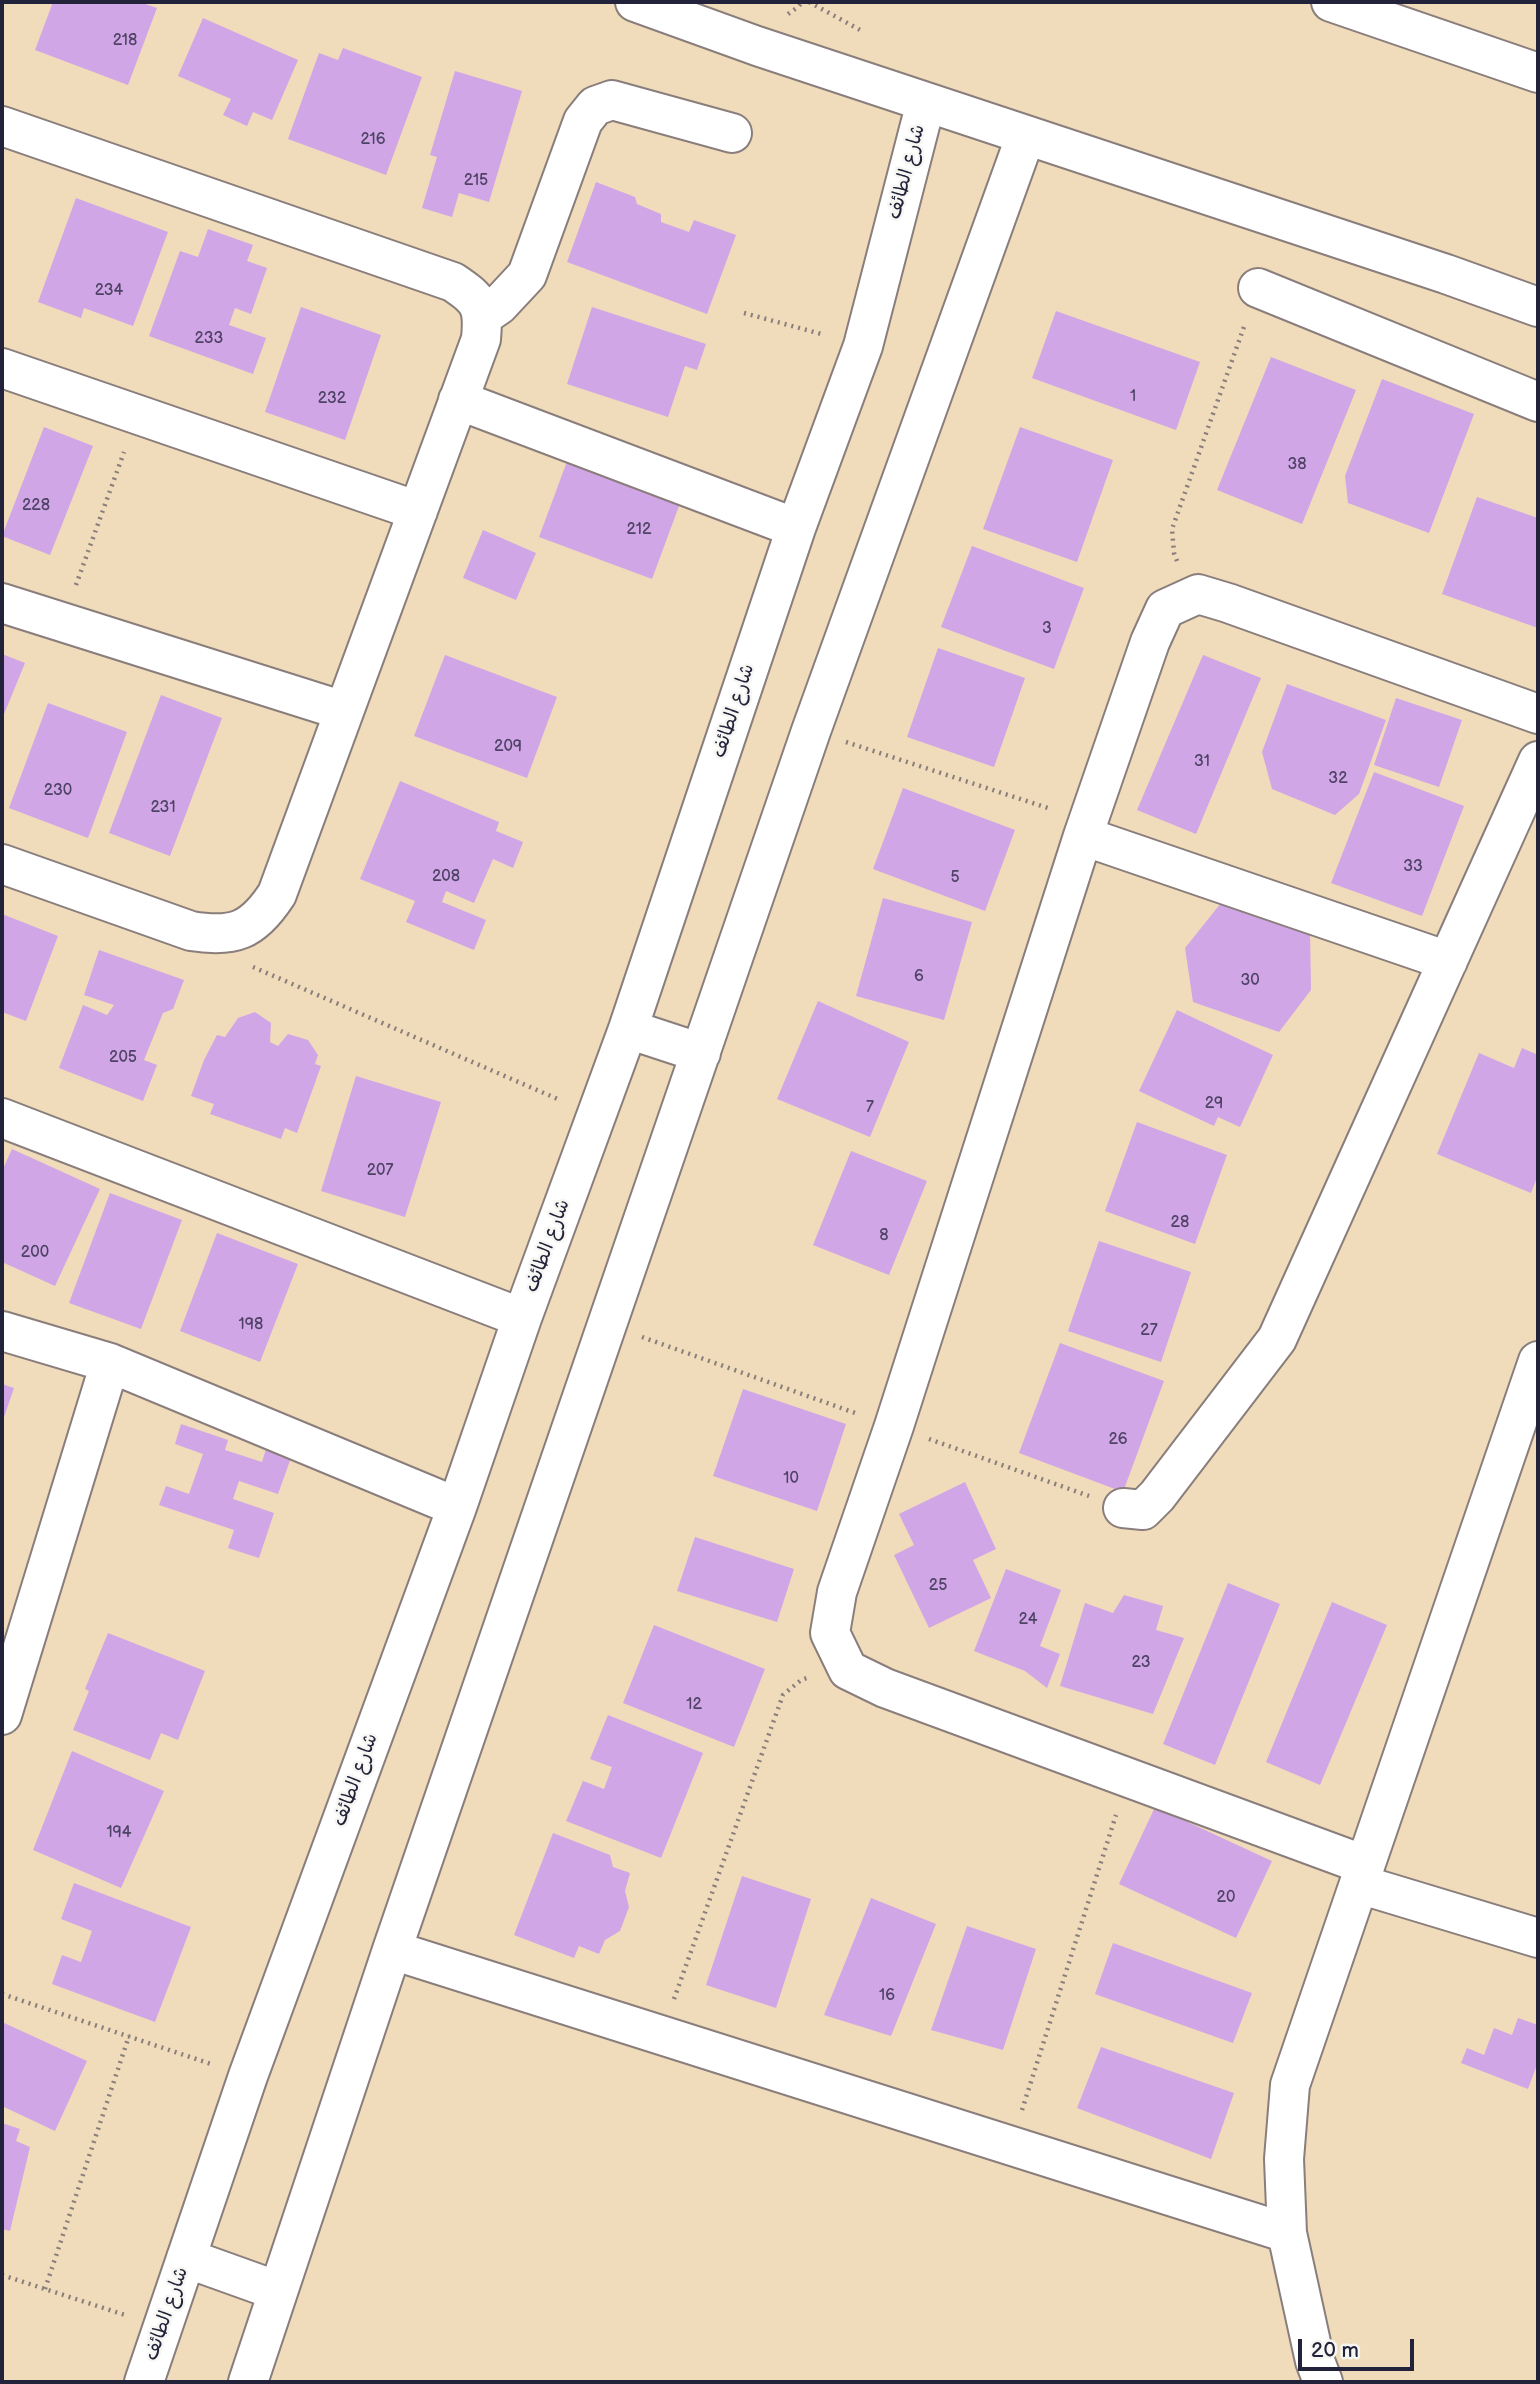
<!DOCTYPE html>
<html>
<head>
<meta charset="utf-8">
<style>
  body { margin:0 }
  #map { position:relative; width:1540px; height:2384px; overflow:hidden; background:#f0dbbb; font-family:"Balsamiq Sans",sans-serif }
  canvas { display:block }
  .frame { position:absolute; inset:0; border:4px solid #22223b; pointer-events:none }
  .scale { position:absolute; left:1298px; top:2339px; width:116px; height:32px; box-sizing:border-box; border:4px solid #22223b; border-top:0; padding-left:9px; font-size:21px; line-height:24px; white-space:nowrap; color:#22223b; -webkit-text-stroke:5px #f6f6f2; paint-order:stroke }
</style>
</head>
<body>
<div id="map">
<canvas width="1540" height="2384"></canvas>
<div class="frame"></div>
<div class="scale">20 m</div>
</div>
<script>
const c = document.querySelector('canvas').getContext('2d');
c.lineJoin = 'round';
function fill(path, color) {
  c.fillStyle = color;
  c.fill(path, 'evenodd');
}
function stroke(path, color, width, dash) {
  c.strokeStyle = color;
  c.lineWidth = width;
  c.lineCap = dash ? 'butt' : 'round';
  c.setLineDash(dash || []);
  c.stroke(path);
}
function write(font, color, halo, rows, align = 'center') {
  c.font = font + ' "Balsamiq Sans","Playpen Sans Arabic",sans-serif';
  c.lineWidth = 5;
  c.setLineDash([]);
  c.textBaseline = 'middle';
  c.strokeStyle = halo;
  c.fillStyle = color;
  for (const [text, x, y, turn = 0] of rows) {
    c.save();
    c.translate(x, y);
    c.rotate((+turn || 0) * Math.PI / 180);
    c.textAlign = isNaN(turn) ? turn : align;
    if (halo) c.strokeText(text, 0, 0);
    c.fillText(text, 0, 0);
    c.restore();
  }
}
const building = new Path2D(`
  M53,2H139L157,8L128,85L35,50Z
  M203,18L298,60L272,120L253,112L247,126L223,115L231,99L178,76Z
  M343,48L422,77L386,175L288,139L319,53L338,60Z
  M455,71L522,91L489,202L459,193L452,217L422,208L437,157L430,155Z
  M596,182L635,197L637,204L661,214V222L689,232L694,220L736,235L707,314L567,262Z
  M76,198L168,232L133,326L84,308L81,318L38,302Z
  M208,229L253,245L247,261L267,268L251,314L235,308L229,325L266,338L253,374L149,336L180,251L198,257Z
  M301,307L381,335L345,440L265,412Z
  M592,307L706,344L697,370L685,366L668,417L567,384Z
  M1056,311L1200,362L1176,430L1032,378Z
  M1271,357L1356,390L1302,524L1217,490Z
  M1382,379L1474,414L1429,533L1348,503L1345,476Z
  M44,427L93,446L50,555L2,536Z
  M1020,427L1113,460L1077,562L983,529Z
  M569,456L682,498L652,579L539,537Z
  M1477,497L1538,518V628L1442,594Z
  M483,530L536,553L516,600L463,578Z
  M972,546L1084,588L1054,669L941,627Z
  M938,648L1025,678L994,767L907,737Z
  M2,654L25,663L2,719Z
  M445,655L557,697L527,778L414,736Z
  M1203,655L1261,678L1196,834L1137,810Z
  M1287,684L1386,720L1359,794L1335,815L1272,789L1262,752Z
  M161,695L222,718L170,856L109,833Z
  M1396,698L1462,720L1439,787L1374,765Z
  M48,703L127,732L88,838L9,808Z
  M1374,772L1464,806L1422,916L1331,883Z
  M400,781L499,822L496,831L523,842L513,868L493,859L474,903L446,891L442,902L486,920L474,950L406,922L415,901L360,879Z
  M903,788L1015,830L985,911L873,869Z
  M883,898L972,922L944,1020L856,996Z
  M1221,903L1310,930L1311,990L1279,1032L1193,1002L1185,948Z
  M2,914L58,936L26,1021L2,1012Z
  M99,950L184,980L173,1009L163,1013L144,1060L157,1065L143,1101L59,1068L83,1005L107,1015L114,1005L84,995Z
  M818,1001L909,1042L870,1137L777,1099Z
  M1177,1010L1273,1055L1240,1127L1218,1117L1214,1126L1139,1091Z
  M255,1012L271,1023L270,1042L278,1046L288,1034L308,1040L318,1055L315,1064L321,1066L297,1133L285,1128L281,1139L210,1114L214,1104L191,1096L204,1060L217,1035L225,1037L238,1018Z
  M1522,1048L1538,1055V1175L1531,1193L1437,1154L1479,1053L1514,1068Z
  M356,1076L441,1102L405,1217L321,1191Z
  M1137,1122L1227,1155L1195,1244L1105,1211Z
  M12,1149L100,1189L55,1286L2,1262V1171Z
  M851,1151L927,1181L889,1275L813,1245Z
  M110,1193L182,1220L141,1329L69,1303Z
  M217,1233L298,1264L260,1362L180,1331Z
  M1099,1241L1191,1272L1161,1362L1068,1331Z
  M1060,1343L1164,1381L1123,1492L1019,1453Z
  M2,1384L14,1388L2,1423Z
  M743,1389L846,1424L817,1511L713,1476Z
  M181,1424L228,1440L225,1450L262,1462L267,1446L292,1455L278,1494L239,1481L233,1499L274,1513L259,1558L228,1548L234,1530L159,1505L166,1486L189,1494L203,1454L175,1444Z
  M965,1482L996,1549L973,1560L991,1598L929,1628L894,1555L914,1545L899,1514Z
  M695,1537L794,1569L777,1622L677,1591Z
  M1006,1569L1061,1590L1040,1646L1060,1654L1047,1688L1025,1671L974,1651Z
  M1228,1583L1280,1604L1215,1765L1163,1744Z
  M1124,1595L1163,1606L1156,1630L1184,1638L1153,1714L1060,1686L1085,1603L1113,1613Z
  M1332,1602L1387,1625L1320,1785L1266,1762Z
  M654,1625L765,1669L734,1747L623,1703Z
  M108,1633L205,1671L178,1740L161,1733L150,1760L73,1730L89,1691L85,1689Z
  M608,1715L703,1753L661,1858L566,1821L583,1781L604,1789L612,1767L590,1759Z
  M72,1751L164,1791L121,1888L33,1850Z
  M1155,1807L1272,1861L1236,1938L1119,1884Z
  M553,1833L610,1855L613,1867L630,1873L625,1891L629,1907L620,1931L605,1940L599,1954L579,1946L574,1958L514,1935Z
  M742,1876L811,1899L776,2008L706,1985Z
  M74,1883L191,1927L155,2022L52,1984L62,1955L81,1962L92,1931L61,1919Z
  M871,1898L936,1924L891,2036L824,2015Z
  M967,1926L1036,1949L1003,2050L931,2030Z
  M1113,1943L1252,1993L1233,2043L1095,1994Z
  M1518,2018L1538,2025V2062L1528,2089L1461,2063L1467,2048L1484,2055L1494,2028L1512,2035Z
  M2,2022L87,2061L55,2131L2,2106Z
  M1101,2047L1234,2093L1211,2159L1077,2108Z
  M2,2123L20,2129L16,2141L30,2147L10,2231L2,2229Z`);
const path = new Path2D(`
  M809,2L862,31
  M788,14L798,7L802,2
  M744,313L825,335
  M1177,561L1174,553L1172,529L1245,324
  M76,585L124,452
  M846,742L1051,809
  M253,967L560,1100
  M642,1337L858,1414
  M929,1439L1089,1496
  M2,1994L214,2065
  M674,1999L783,1695L801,1680L810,1677
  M1022,2110L1116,1815
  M2,2275L125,2315
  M45,2289L129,2036`);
const minor = new Path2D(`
  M635,2L757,46L1446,274L1538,307
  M1331,2L1538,73
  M2,126L453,282C480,300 484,306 481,339L277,894C253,931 234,938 191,931L2,864
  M1258,288L1538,402
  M483,316L499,305L527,275L583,121L595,106L612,100L732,133
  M2,368L418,511
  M458,400L796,528
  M2,603L344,711
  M1083,836L1448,961
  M628,1029L701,1053
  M2,1118L522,1318
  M2,1331L110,1363L457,1507
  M1123,1508L1143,1510L1157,1496L1277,1339L1538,761
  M2,1715L110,1363
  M1365,1865L885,1688L848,1670L830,1633L837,1592L894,1426L1083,836L1150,642L1165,609L1198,594L1228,603L1538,714
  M1359,1884L1538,1938
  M392,1950L1287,2233
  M186,2258L278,2291
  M144,2382L248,2076L457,1507L522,1318L628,1029L796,528L863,346L926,102
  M248,2382L392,1950L811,731L1026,135
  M1323,2382L1315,2361L1287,2233L1284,2159L1290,2085L1538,1361`);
const numberNames = [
  ["218",125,41],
  ["216",373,140],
  ["215",476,181],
  ["234",109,291],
  ["233",209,339],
  ["1",1133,397],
  ["232",332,399],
  ["38",1297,465],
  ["228",36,506],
  ["212",639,530],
  ["3",1047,629],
  ["209",508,747],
  ["31",1202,762],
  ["32",1338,779],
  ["230",58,791],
  ["231",163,808],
  ["33",1413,867],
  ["208",446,877],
  ["5",955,878],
  ["6",919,977],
  ["30",1250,981],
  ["205",123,1058],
  ["29",1214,1104],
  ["7",870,1108],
  ["207",380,1171],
  ["28",1180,1223],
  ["8",884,1236],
  ["200",35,1253],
  ["198",251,1325],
  ["27",1149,1331],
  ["26",1118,1440],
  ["10",791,1479],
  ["25",938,1586],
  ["24",1028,1620],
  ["23",1141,1663],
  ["12",694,1705],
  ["194",119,1833],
  ["20",1226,1898],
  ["16",887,1996]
];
const streetNames = [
  ["شارع الطائف",907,172,-75],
  ["شارع الطائف",734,711,-72],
  ["شارع الطائف",548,1246,-70],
  ["شارع الطائف",356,1780,-70],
  ["شارع الطائف",167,2314,-71]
];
fill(building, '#d1a6e6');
stroke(minor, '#897e7b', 42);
stroke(path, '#897e7b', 4.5, [2, 5]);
stroke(minor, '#fff', 38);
write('16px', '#4e4366', null, numberNames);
write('19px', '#22223b', '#f6f6f2', streetNames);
</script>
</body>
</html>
